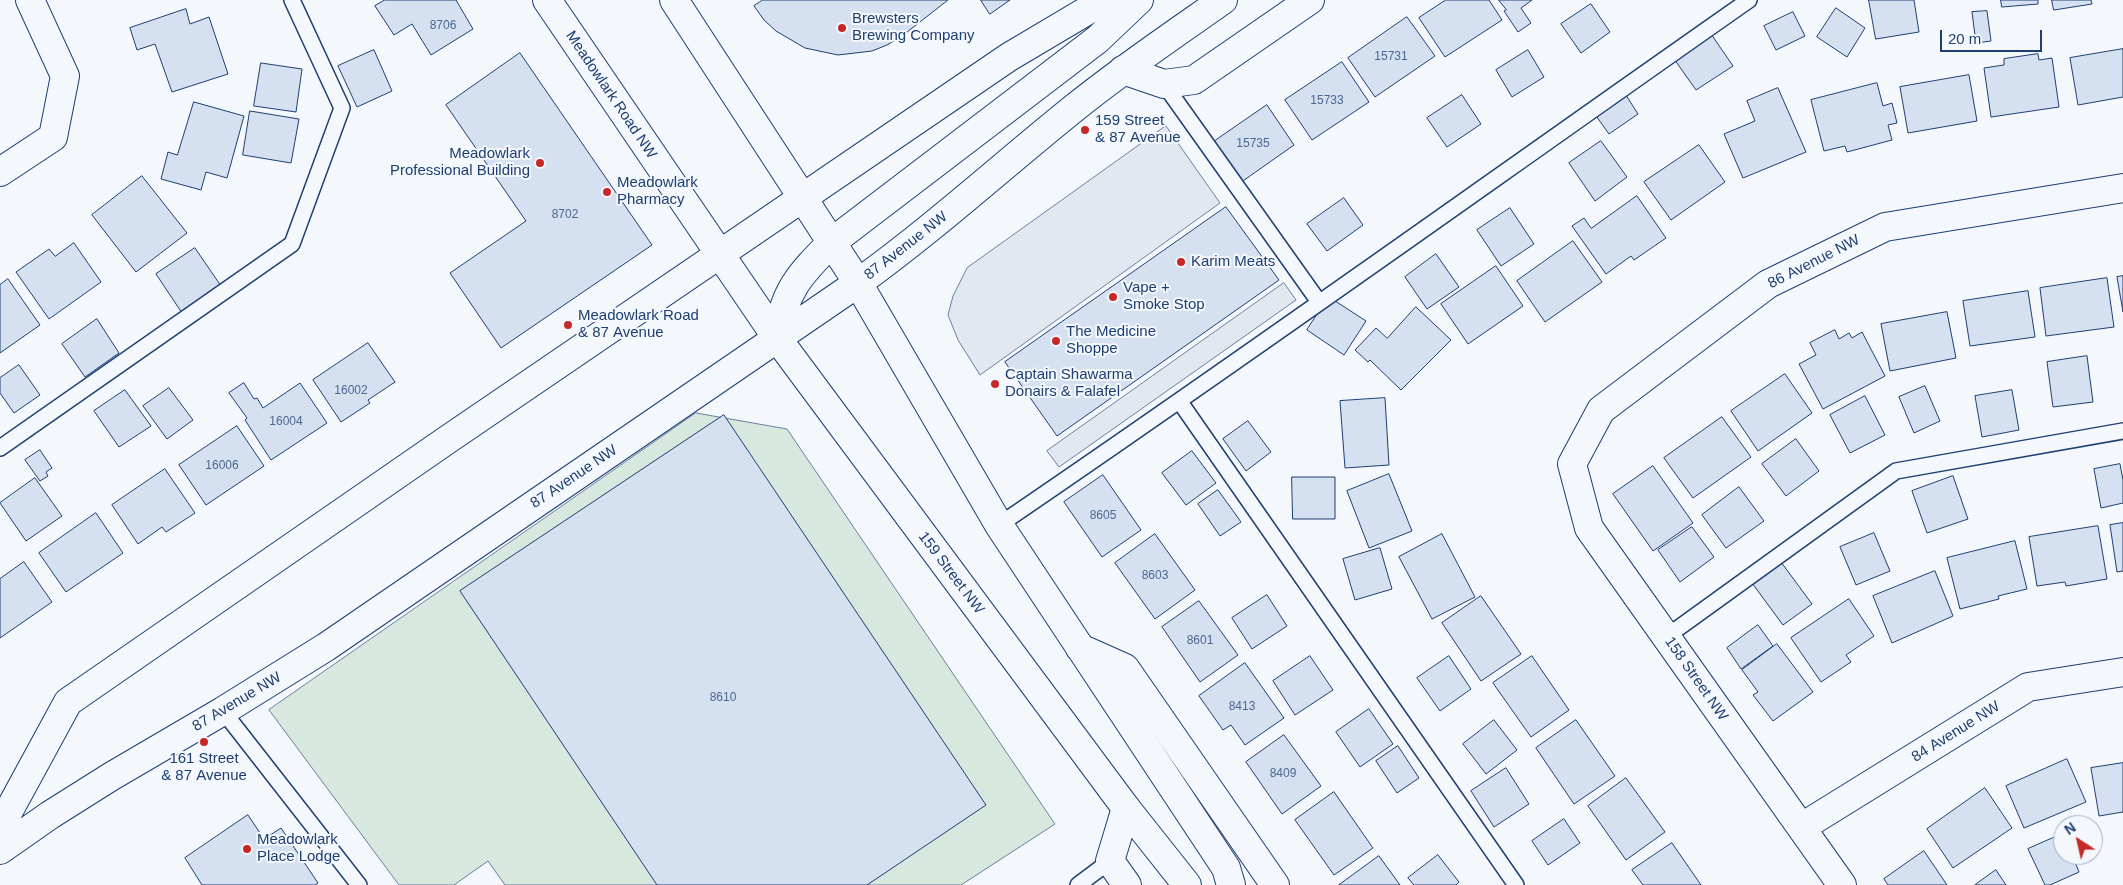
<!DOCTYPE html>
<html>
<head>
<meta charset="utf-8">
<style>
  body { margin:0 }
  #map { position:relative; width:2123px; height:885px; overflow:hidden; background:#f4f7fb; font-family:Helvetica,sans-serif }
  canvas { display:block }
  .north { position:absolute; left:2053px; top:815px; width:50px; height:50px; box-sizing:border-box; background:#f4f7fb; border:1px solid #9eadc5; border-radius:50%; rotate:325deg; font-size:14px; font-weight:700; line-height:20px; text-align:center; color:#1d3f73 }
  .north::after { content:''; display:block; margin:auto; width:18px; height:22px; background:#c62828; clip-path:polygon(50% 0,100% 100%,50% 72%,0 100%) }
  .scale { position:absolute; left:1940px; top:30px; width:102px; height:22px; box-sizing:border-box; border:2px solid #1d3f73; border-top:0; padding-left:6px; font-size:15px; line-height:18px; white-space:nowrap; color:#1d3f73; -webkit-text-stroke:4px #f4f7fb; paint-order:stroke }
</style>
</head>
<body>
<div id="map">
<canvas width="2123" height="885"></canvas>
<div class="north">N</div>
<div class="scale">20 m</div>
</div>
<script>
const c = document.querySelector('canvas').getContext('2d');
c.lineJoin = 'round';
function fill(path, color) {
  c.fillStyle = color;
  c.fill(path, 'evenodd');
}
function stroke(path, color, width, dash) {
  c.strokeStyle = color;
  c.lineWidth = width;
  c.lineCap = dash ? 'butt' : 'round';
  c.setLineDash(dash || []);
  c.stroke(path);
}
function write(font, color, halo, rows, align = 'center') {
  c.font = font + ' Helvetica,sans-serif';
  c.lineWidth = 4;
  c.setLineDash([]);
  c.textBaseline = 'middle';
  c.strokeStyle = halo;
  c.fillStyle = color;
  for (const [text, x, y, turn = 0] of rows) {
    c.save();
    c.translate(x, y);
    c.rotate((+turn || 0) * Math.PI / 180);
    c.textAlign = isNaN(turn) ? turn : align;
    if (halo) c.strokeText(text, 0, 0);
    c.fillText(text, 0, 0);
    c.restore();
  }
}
const green = new Path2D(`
  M696,413L787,429L1055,824L961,885H505L488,861L454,885H399L269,710Z`);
const parking = new Path2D(`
  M1166,126L1220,203L980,375L958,340L948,315L953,296L967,268Z
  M1284,283L1296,300L1059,467L1047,451Z`);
const building = new Path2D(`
  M385,0H456L473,29L431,55L412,24L394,35L375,6Z
  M763,0H948L902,36L887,45L872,51L838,55L805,48L776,31L764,20L754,6Z
  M981,0H1010L990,14Z
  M1446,0H1489L1502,20L1445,57L1419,18Z
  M1499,0H1532L1521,8L1531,23L1518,32L1504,11L1506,10Z
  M1869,0H1914L1919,32L1876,39Z
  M2001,0H2038V4L2002,7Z
  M2052,0H2091L2092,4L2054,10Z
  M1591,4L1610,32L1581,53L1561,24Z
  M1836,8L1865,28L1847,57L1817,37Z
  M186,9L190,24L209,17L228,74L172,92L155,44L137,50L130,28Z
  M1987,11L1991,41L1976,43L1972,12Z
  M1793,12L1805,36L1776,50L1764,26Z
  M1407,17L1435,56L1375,97L1348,58Z
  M1709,31L1733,66L1696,90L1672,56Z
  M2123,49V97L2078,105L2070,58Z
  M374,50L392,91L357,107L338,66Z
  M1528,50L1544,77L1512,97L1496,70Z
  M520,53L652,245L501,348L450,273L526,221L446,105Z
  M2038,54L2039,60L2052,58L2059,107L1991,117L1984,68L2004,65V59Z
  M1342,62L1369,102L1312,140L1285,100Z
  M261,63L302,69L296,112L254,106Z
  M1969,75L1977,121L1908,133L1900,87Z
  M1877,83L1883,106L1892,103L1897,123L1888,125L1892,140L1847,152L1845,146L1824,151L1811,100Z
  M1778,88L1806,152L1743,178L1724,134L1755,121L1747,101Z
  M1624,92L1638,114L1609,134L1594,113Z
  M1462,95L1481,124L1447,147L1427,118Z
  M194,102L244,116L227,178L206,172L201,190L161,179L168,152L177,155Z
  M1267,105L1294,145L1240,183L1212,143Z
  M250,111L299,119L291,163L243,155Z
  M1601,141L1627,177L1595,201L1569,163Z
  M1699,145L1725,182L1671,220L1644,182Z
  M142,176L187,233L136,272L92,215Z
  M1637,196L1666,238L1634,260L1631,256L1606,274L1572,226L1584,218L1591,228Z
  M1344,198L1363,225L1327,251L1307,224Z
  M1226,207L1279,280L1057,436L1005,362Z
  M1510,208L1534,244L1501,266L1477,230Z
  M1573,241L1602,282L1545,322L1517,281Z
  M74,243L101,282L49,319L16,272L49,249L55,256Z
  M195,248L221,286L182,313L156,274Z
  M1436,254L1459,287L1427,309L1405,277Z
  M1496,266L1523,306L1468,344L1441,304Z
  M2123,276V312L2117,277Z
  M2107,278L2114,327L2046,336L2040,288Z
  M8,279L40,325L0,353V285Z
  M2028,291L2035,337L1970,346L1963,301Z
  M1329,297L1366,321L1344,355L1307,330Z
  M1416,307L1451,340L1401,390L1370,360L1368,362L1355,350L1376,328L1387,338Z
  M1947,312L1956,358L1890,371L1881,324Z
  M97,319L119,353L85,377L62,344Z
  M1835,330L1839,339L1849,333L1852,338L1862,332L1885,376L1823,409L1799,364L1816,355L1810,343Z
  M368,343L395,382L368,400L370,403L341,422L313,380Z
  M2087,356L2093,402L2053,407L2047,362Z
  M19,365L40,395L14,413L0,393V378Z
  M1785,374L1812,413L1758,451L1731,411Z
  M244,383L254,399L257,398L263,408L300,383L327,423L271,460L245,420L247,418L229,393Z
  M1925,386L1940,421L1914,433L1899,397Z
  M169,388L193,420L167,439L143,406Z
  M125,390L151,426L119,447L94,411Z
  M2012,390L2019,430L1982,437L1975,396Z
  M1865,396L1885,435L1850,453L1830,415Z
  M1385,398L1389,465L1345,468L1340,401Z
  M724,415L986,805L867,885H657L460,591Z
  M1722,417L1751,457L1693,498L1664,458Z
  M1248,421L1271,452L1246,471L1223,439Z
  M237,426L264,466L206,505L179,465Z
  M1796,439L1819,471L1786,496L1762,464Z
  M40,450L52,468L46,472L48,476L40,481L25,460Z
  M1192,451L1216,483L1186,505L1162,473Z
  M2120,464L2123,480V503L2101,508L2094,469Z
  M1653,466L1693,523L1653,551L1613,494Z
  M165,469L195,513L166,532L162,527L138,544L112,505Z
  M1389,474L1412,531L1369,548L1347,491Z
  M1103,475L1141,530L1102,557L1064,502Z
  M1953,476L1968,519L1927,533L1912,491Z
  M1292,477H1335V519H1293Z
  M35,478L62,516L26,541L0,503Z
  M1739,487L1764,521L1726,548L1702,515Z
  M1218,490L1241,522L1220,536L1198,504Z
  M96,513L123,553L66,592L39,553Z
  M2123,523V571L2117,572L2110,525Z
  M2098,526L2107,579L2066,586L2065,582L2037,586L2029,537Z
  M1692,527L1714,557L1680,582L1658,550Z
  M1874,533L1890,571L1856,585L1840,547Z
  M1155,534L1195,590L1155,619L1115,563Z
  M1442,534L1475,597L1432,619L1399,557Z
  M2015,541L2027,589L1998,596L1999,599L1960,609L1947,558Z
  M1380,548L1392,589L1355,600L1343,559Z
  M24,562L52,602L0,638V579Z
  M1781,562L1812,604L1783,625L1752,583Z
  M1935,571L1953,616L1892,643L1873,596Z
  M1267,595L1287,626L1252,649L1232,618Z
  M1481,596L1521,654L1481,681L1442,623Z
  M1849,599L1874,636L1846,655L1851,662L1821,682L1791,638Z
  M1199,601L1238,655L1200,682L1162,627Z
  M1758,625L1773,646L1741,669L1727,648Z
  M1777,644L1813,692L1773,721L1753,695L1758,692L1742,670Z
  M1310,656L1333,690L1295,715L1273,681Z
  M1449,656L1471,689L1440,711L1417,678Z
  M1532,656L1569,710L1531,737L1493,683Z
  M1245,663L1284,718L1245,745L1231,725L1223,730L1199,696Z
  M1369,709L1393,744L1360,767L1336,732Z
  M1494,720L1517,750L1486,774L1463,744Z
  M1576,720L1615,776L1574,804L1536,748Z
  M1284,735L1321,786L1282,814L1246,762Z
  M1398,746L1419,778L1397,793L1376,761Z
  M2067,759L2086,802L2024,828L2006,786Z
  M2123,763V812L2099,816L2091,768Z
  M1506,768L1529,804L1494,827L1471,791Z
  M1626,778L1665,832L1626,860L1588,806Z
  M1985,788L2012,828L1953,868L1927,829Z
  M1334,792L1373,848L1334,875L1295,820Z
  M248,815L264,839L281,828L318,883L315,885H202L185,858Z
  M1564,819L1580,843L1548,865L1532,841Z
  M2062,834L2063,855H2072L2079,872L2050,885H2045L2028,849Z
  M1672,843L1701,885H1643L1632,870Z
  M1924,851L1947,885H1888L1884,879Z
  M1438,855L1459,882L1456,885H1414L1408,878Z
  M1379,856L1400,885H1339Z
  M1996,870L2006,885H1975Z`);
const lane = new Path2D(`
  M1164,84L1319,302
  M1180,402L1516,885
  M0,448L292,244L342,108L292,0
  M999,525C1252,353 1499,175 1749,0
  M1666,637L1896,471L2123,431
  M223,711L359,885
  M1078,885L1110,861`);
const street = new Path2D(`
  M1123,70L1164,84L1194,80L1310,0
  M0,172L53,137L65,76L30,0
  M1080,648L1125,668L1275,885
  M1126,808L1110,861L1127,885
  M1802,827L2028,687L2123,672
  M1842,885L1589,528L1572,464L1601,410L1768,284L1885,227L2123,188`);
const secondary = new Path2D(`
  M547,0L777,338L1126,808L1187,885
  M674,0L858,283L999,525L1226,868L1231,885
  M777,338C784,291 799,275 832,242L1098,39L1139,0
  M0,827L68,702L447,440L1009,57L1105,0
  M0,850L50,815L112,776L223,711L326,647L858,283C933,229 1001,167 1073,109C1121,70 1173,35 1223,0`);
const markers = [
  [842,28,5,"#c62828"],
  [1085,130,5,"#c62828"],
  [540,163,5,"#c62828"],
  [607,192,5,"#c62828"],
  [1181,262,5,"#c62828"],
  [1113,297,5,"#c62828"],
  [568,325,5,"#c62828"],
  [1056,341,5,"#c62828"],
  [995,384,5,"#c62828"],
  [204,742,5,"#c62828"],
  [247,849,5,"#c62828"]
];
const numberNames = [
  ["8706",443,26],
  ["15731",1391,57],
  ["15733",1327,101],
  ["15735",1253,144],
  ["8702",565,215],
  ["16002",351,391],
  ["16004",286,422],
  ["16006",222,466],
  ["8605",1103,516],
  ["8603",1155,576],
  ["8601",1200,641],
  ["8610",723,698],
  ["8413",1242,707],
  ["8409",1283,774]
];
const poiNames = [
  ["Brewsters",852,19],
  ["Brewing Company",852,36],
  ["159 Street",1095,121],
  ["& 87 Avenue",1095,138],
  ["Meadowlark",530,154,"right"],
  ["Professional Building",530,171,"right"],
  ["Meadowlark",617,183],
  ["Pharmacy",617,200],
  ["Karim Meats",1191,262],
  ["Vape +",1123,288],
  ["Smoke Stop",1123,305],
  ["Meadowlark Road",578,316],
  ["& 87 Avenue",578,333],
  ["The Medicine",1066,332],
  ["Shoppe",1066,349],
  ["Captain Shawarma",1005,375],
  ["Donairs & Falafel",1005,392],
  ["161 Street",204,759,"center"],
  ["& 87 Avenue",204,776,"center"],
  ["Meadowlark",257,840],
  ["Place Lodge",257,857]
];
const streetNames = [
  ["Meadowlark Road NW",611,95,56],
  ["87 Avenue NW",906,246,-38],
  ["86 Avenue NW",1814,262,-27],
  ["87 Avenue NW",574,477,-34],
  ["159 Street NW",951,573,53],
  ["158 Street NW",1696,679,55],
  ["87 Avenue NW",237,702,-31],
  ["84 Avenue NW",1956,732,-32]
];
fill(green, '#d7e8df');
stroke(green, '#687fa3', 1);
fill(parking, '#e3e8f0');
stroke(parking, '#687fa3', 1);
fill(building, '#d5e0f0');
stroke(building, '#1d3f73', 1);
stroke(lane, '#1d3f73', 18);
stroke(street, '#1d3f73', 30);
stroke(secondary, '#1d3f73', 30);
stroke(lane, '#f4f7fb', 15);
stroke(street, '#f4f7fb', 28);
stroke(secondary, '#f4f7fb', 28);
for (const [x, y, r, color] of markers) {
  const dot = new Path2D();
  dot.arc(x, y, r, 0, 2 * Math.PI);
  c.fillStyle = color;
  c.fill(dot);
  stroke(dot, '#f4f7fb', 2);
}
write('12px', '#4b6792', null, numberNames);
write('15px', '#1d3f73', '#f4f7fb', poiNames, 'left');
write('15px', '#1d3f73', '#f4f7fb', streetNames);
</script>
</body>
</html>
